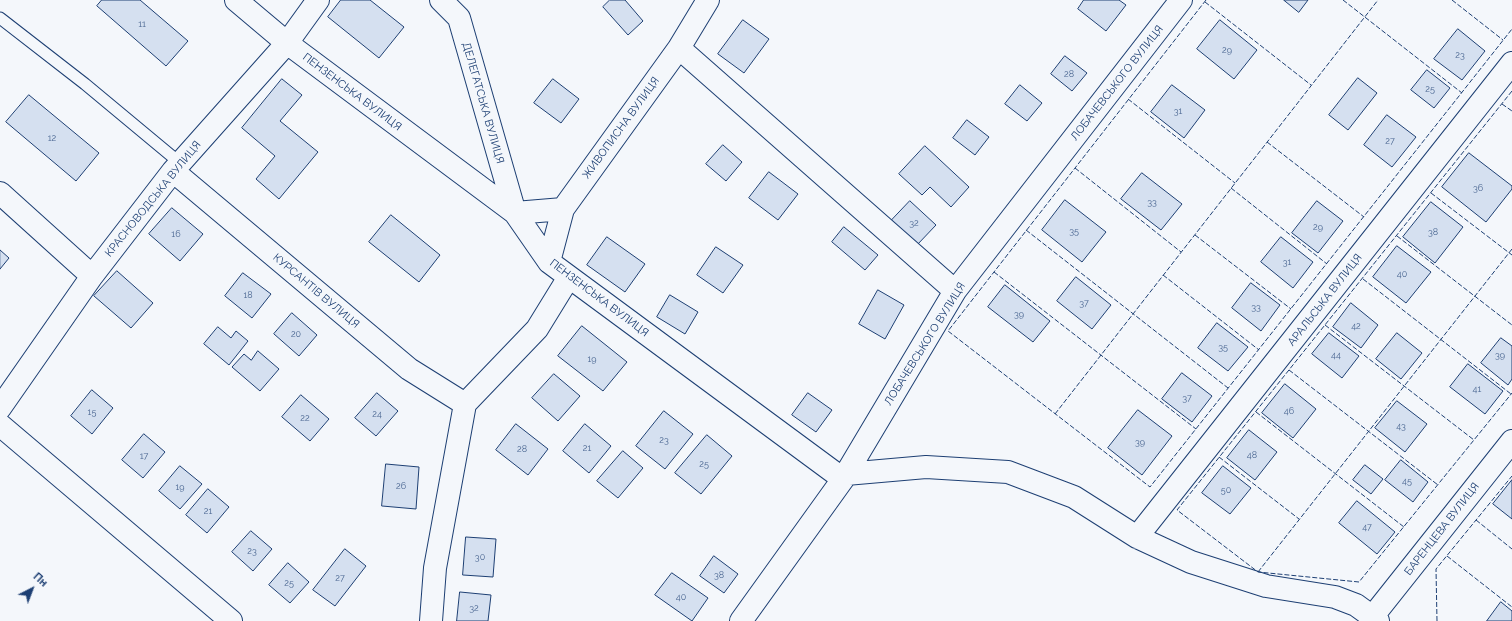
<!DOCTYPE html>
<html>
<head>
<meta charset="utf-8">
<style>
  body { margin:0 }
  #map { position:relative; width:1512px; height:621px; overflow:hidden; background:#f4f7fb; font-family:Raleway,sans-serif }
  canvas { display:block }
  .north { position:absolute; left:12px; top:569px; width:40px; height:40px; -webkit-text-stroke:3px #f4f7fb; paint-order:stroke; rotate:42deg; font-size:11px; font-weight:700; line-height:16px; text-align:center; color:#1d3f73 }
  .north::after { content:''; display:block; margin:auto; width:14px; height:18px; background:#1d3f73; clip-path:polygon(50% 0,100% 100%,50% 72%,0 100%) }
</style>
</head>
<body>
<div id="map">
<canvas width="1512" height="621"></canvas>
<div class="north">Пн</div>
</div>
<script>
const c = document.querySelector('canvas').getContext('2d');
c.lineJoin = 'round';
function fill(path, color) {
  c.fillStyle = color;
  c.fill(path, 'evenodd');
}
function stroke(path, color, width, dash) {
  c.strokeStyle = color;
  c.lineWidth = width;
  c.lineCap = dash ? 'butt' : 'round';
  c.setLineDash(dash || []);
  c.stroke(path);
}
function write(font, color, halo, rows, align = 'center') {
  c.font = font + ' Raleway,sans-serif';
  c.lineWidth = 3;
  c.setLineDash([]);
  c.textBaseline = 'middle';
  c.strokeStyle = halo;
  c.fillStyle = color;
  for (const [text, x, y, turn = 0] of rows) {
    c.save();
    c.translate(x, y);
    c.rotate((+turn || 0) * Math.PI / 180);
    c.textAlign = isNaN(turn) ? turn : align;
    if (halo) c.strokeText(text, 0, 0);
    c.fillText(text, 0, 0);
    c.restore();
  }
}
const building = new Path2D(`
  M102,0H140L188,41L166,66L97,6Z
  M341,0H370L404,27L379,58L328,17Z
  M610,0H625L643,21L628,35L603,7Z
  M1084,0H1119L1126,5L1106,31L1078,9Z
  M1284,0H1308L1299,12Z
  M743,20L769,39L744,73L718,54Z
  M1220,20L1257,50L1234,79L1197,49Z
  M1458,29L1485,51L1462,80L1434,59Z
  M1065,56L1087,73L1072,91L1051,74Z
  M1427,70L1450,88L1434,108L1411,90Z
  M1358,78L1377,93L1348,130L1329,115Z
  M282,79L302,95L280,121L318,152L279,199L256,179L275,156L242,128Z
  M553,79L579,99L561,123L534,103Z
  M1020,85L1042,103L1027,121L1005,104Z
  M1172,85L1205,110L1184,138L1151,112Z
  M29,95L99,153L76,181L6,122Z
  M1387,115L1416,137L1392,167L1364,145Z
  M967,120L989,137L975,155L953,138Z
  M723,145L742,162L726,181L706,164Z
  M925,146L969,187L951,207L930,187L922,195L899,174Z
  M1469,153L1512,186V189L1486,222L1442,187Z
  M769,172L798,194L778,220L749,198Z
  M1142,173L1182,204L1161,230L1121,199Z
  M1065,200L1106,232L1082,262L1042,230Z
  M910,201L936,225L917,245L891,221Z
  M1317,201L1343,221L1318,253L1292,233Z
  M1431,202L1463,227L1435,263L1403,237Z
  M172,208L203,234L180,261L149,234Z
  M391,215L440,255L419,282L369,242Z
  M844,227L878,255L865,270L832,242Z
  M607,237L645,264L625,292L587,265Z
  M1281,237L1313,262L1293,288L1261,262Z
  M1397,246L1431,272L1406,303L1373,277Z
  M716,247L743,265L723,293L697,275Z
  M0,250L9,258L0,269Z
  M117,271L153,303L131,328L94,296Z
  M243,273L271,294L252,318L225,296Z
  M1076,277L1111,305L1092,329L1057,301Z
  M1251,283L1280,305L1261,331L1232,308Z
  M1005,285L1050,321L1033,342L988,307Z
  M878,290L904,305L885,339L859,324Z
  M670,295L698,312L685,334L657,317Z
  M1351,303L1378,325L1361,348L1333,327Z
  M292,313L317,335L299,356L274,334Z
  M1217,323L1248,347L1228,371L1198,348Z
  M582,326L627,362L603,391L558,356Z
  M218,327L231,338L236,331L248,341L229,365L204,344Z
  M1329,333L1359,356L1342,378L1312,354Z
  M1397,333L1422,353L1401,379L1376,359Z
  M1501,338L1512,346V379L1508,385L1481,363Z
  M258,351L279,369L260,391L232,367L244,354L251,360Z
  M1468,364L1503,391L1485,414L1450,387Z
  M1182,373L1212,396L1192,422L1162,399Z
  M554,374L580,396L558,421L532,398Z
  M1285,384L1316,409L1293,438L1262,413Z
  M92,390L113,408L92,434L71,416Z
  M377,393L398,411L376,436L355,418Z
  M808,393L832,410L816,432L792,415Z
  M301,395L329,419L310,441L282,417Z
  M1397,401L1427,424L1405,452L1375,428Z
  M1138,410L1172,436L1142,475L1108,448Z
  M664,411L693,434L665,469L636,446Z
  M516,424L548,449L528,475L496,450Z
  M585,424L611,446L589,473L563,451Z
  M1249,430L1277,452L1255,480L1227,458Z
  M144,434L165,452L143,478L122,460Z
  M707,435L732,456L701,494L675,473Z
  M623,451L643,468L618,498L597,481Z
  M1401,460L1428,482L1413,502L1385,480Z
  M386,464L419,467L416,509L382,506Z
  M1365,465L1383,479L1371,494L1353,480Z
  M180,466L202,484L180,509L159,491Z
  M1223,466L1251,488L1230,514L1202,493Z
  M1512,480V519L1493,504Z
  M208,489L229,507L207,533L186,515Z
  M1357,501L1395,532L1377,554L1339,523Z
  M251,531L272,549L253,571L232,552Z
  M466,537L496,539L493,577L463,575Z
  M345,549L366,566L335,606L313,590Z
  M714,556L738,574L724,593L700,576Z
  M288,563L309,582L290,603L269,585Z
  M672,573L708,598L692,621L655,595Z
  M460,592L491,595L488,621H457Z
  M1501,602L1512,611V621H1487Z`);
const service = new Path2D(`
  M0,18L85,84L180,163`);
const minor = new Path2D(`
  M236,0L287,43L515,213L549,262L843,479
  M441,0L459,18L515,213L563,209
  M679,48L955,291
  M173,171L409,369L465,404
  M0,193L92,276
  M549,262L563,209L679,48L708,0
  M0,408L92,276L173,171L287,43L318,0
  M0,425L231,621
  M846,474L926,467L1008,472L1074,497L1137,537L1191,562L1266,586L1335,597L1356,605L1378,621
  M1137,537L1512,63
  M1373,616L1512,441
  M431,621L435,568L465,404L537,329L569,277
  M741,621L843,479L955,291L1181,0`);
const fence = new Path2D(`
  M1206,0L948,331L1150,487L1512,29
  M1343,0L1462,93
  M1452,0L1503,40
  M1205,2L1311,85
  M1512,91L1177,510L1258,572L1359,582L1512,393
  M1128,99L1235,183
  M1502,104L1512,111
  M1267,142L1364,217
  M1075,168L1181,252
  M1231,188L1327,264
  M1431,193L1512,255
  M1026,230L1228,388
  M1195,235L1291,309
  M1397,236L1512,325
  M994,272L1196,429
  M1163,275L1259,350
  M1363,279L1511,394
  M1325,325L1474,440
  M1289,370L1438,485
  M1256,412L1404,527
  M1055,414L1378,0
  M1219,457L1299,519
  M1476,520L1512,549
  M1447,556L1512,607
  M1258,572L1512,249
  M1437,621L1436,569L1512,476`);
const numberNames = [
  ["11",142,24],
  ["29",1227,50],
  ["23",1460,55],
  ["28",1069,74],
  ["25",1430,89],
  ["31",1178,111],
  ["12",52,138],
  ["27",1390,141],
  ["36",1478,188],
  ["33",1152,202],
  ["32",914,223],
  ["29",1318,227],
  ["35",1074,231],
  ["38",1433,232],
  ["16",176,234],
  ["31",1287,262],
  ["40",1402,274],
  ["18",248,295],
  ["37",1084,303],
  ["33",1256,307],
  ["39",1019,314],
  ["42",1356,326],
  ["20",296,334],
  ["35",1223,347],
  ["44",1336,355],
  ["39",1500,355],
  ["19",592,359],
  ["41",1477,389],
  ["37",1187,398],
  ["46",1289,411],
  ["15",92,412],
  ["24",377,414],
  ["22",305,418],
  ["43",1401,426],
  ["23",664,440],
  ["39",1140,442],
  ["21",587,448],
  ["28",522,449],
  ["48",1252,455],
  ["17",144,456],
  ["25",704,464],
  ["45",1407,481],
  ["26",401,486],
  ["19",180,487],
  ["50",1226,490],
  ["21",208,511],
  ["47",1367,527],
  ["23",252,551],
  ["30",480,557],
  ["38",719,575],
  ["27",340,578],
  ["25",289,583],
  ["40",681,597],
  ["32",474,608]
];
const streetNames = [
  ["ЛОБАЧЕВСЬКОГО ВУЛИЦЯ",1117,83,-52],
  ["ПЕНЗЕНСЬКА ВУЛИЦЯ",352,92,37],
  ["ДЕЛЕГАТСЬКА ВУЛИЦЯ",483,103,74],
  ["ЖИВОПИСНА ВУЛИЦЯ",621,128,-54],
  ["КРАСНОВОДСЬКА ВУЛИЦЯ",153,199,-51],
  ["КУРСАНТІВ ВУЛИЦЯ",316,291,40],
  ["ПЕНЗЕНСЬКА ВУЛИЦЯ",599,298,37],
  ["АРАЛЬСЬКА ВУЛИЦЯ",1325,300,-52],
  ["ЛОБАЧЕВСЬКОГО ВУЛИЦЯ",925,344,-58],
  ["БАРЕНЦЕВА ВУЛИЦЯ",1442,529,-52]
];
fill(building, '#d5e0f0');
stroke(building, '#1d3f73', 1);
stroke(service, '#1d3f73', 13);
stroke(minor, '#1d3f73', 24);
stroke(service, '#f4f7fb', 11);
stroke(minor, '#f4f7fb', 22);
stroke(fence, '#1d3f73', 1, [5, 2]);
write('9px', '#4b6792', null, numberNames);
write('11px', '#1d3f73', '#f4f7fb', streetNames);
</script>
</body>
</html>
